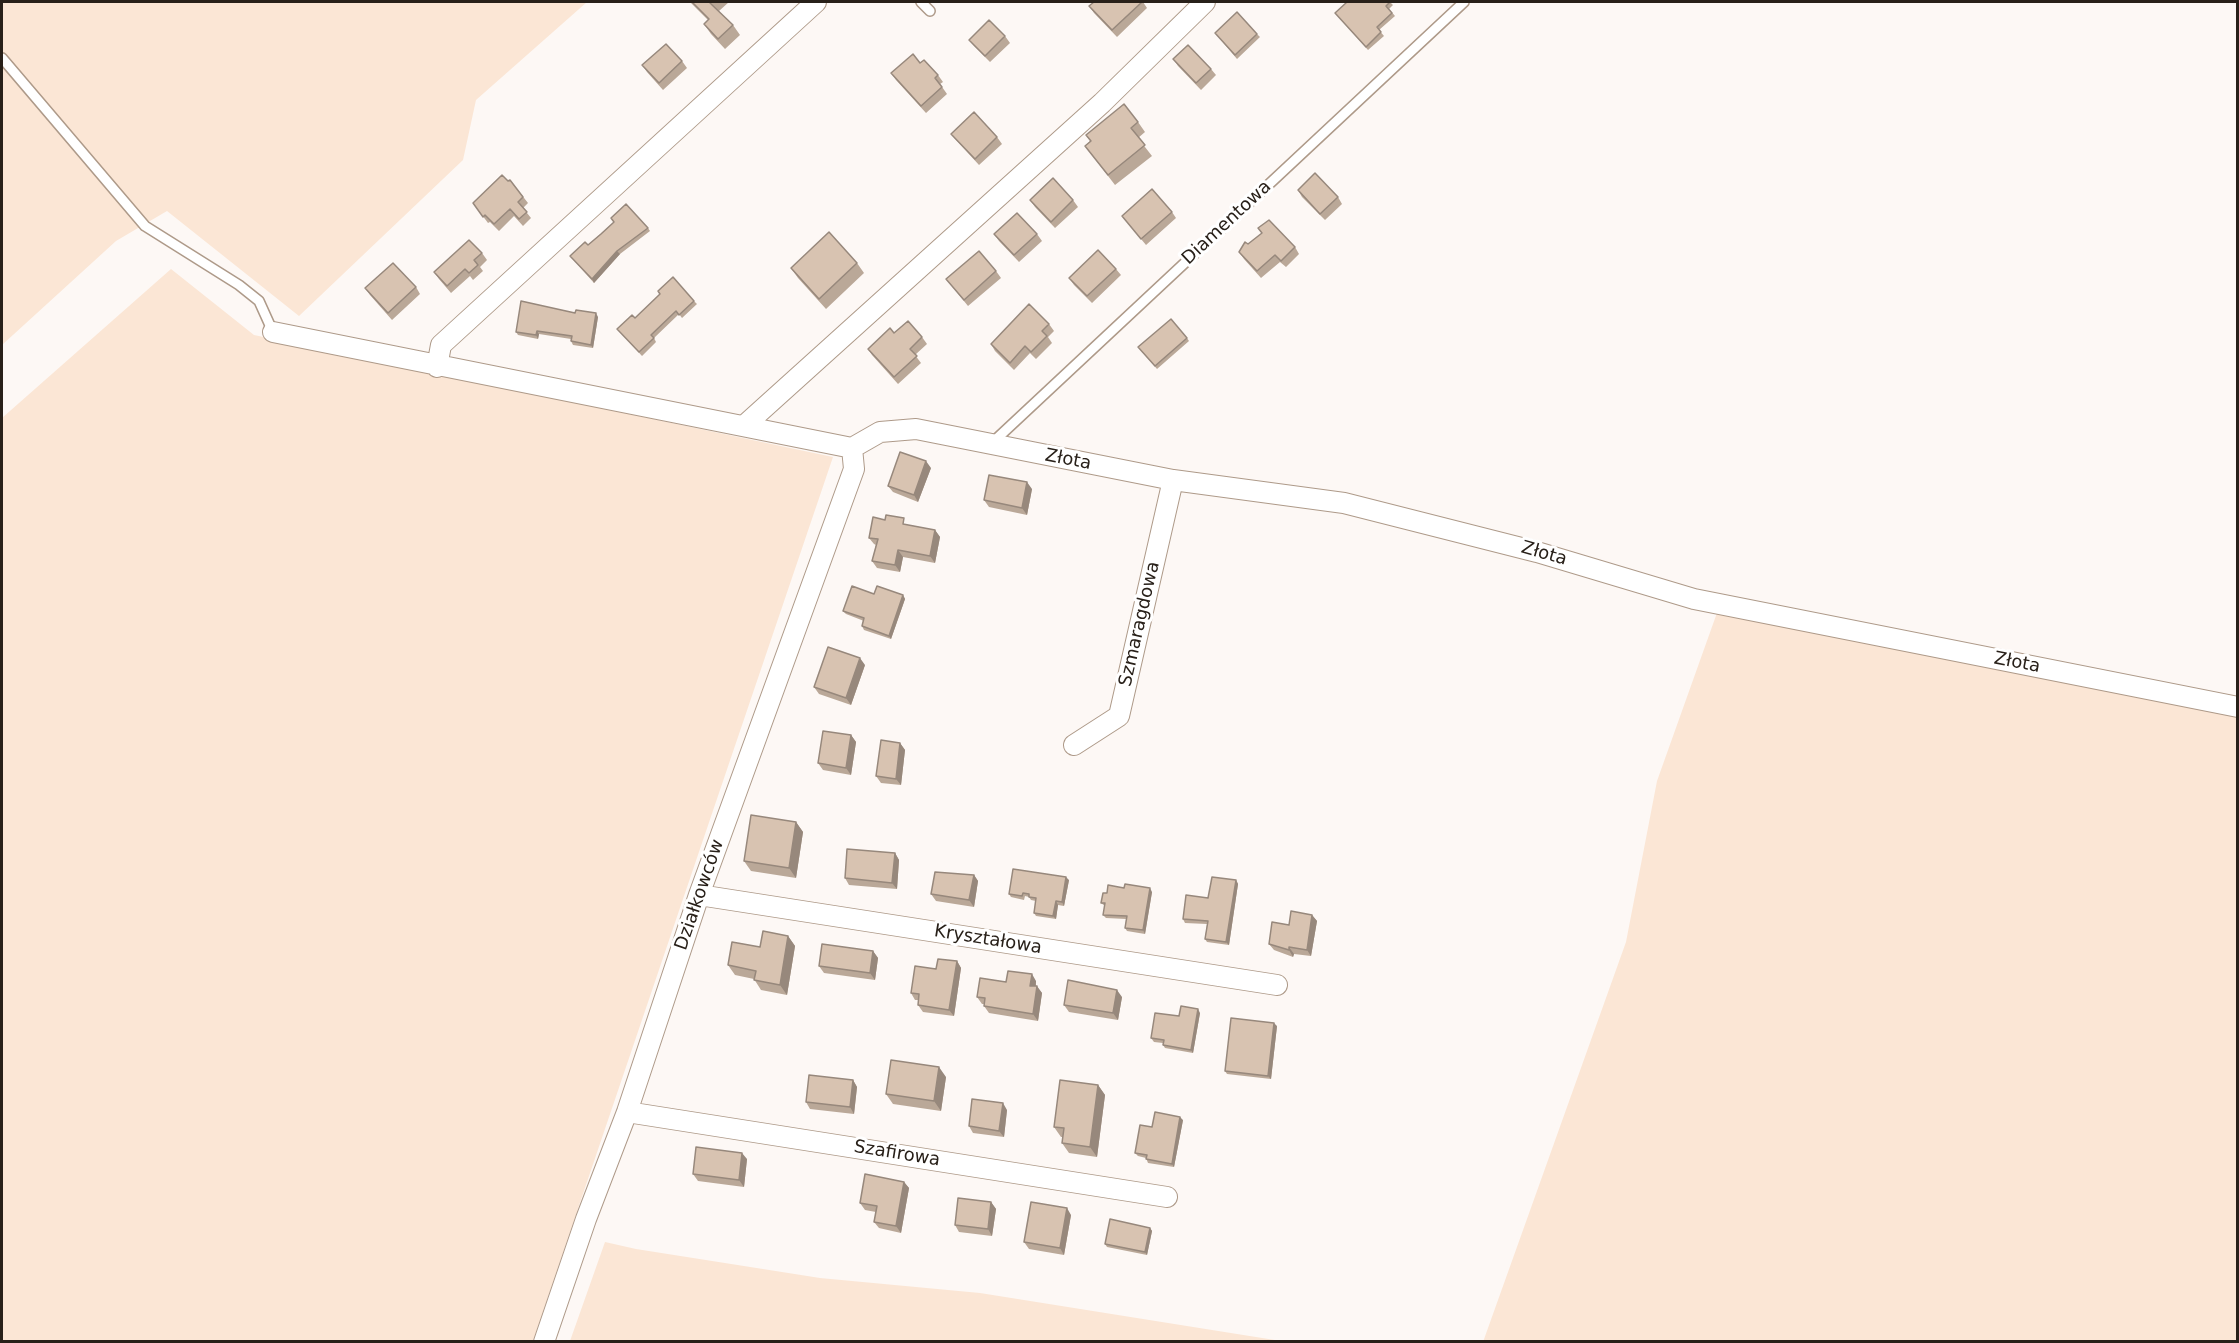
<!DOCTYPE html>
<html>
<head>
<meta charset="utf-8">
<style>
  body { margin:0 }
  #map { position:relative; width:2239px; height:1343px; overflow:hidden; background:#fdf8f5; font-family:"DejaVu Sans",sans-serif }
  canvas { display:block }
  .frame { position:absolute; inset:0; border:3px solid #282019; pointer-events:none }
</style>
</head>
<body>
<div id="map">
<canvas width="2239" height="1343"></canvas>
<div class="frame"></div>
</div>
<script>
const c = document.querySelector('canvas').getContext('2d');
c.lineJoin = 'round';
function fill(path, color) {
  c.fillStyle = color;
  c.fill(path, 'evenodd');
}
function stroke(path, color, width, dash) {
  c.strokeStyle = color;
  c.lineWidth = width;
  c.lineCap = dash ? 'butt' : 'round';
  c.setLineDash(dash || []);
  c.stroke(path);
}
function write(font, color, halo, rows, align = 'center') {
  c.font = font + ' "DejaVu Sans",sans-serif';
  c.lineWidth = 6;
  c.setLineDash([]);
  c.textBaseline = 'middle';
  c.strokeStyle = halo;
  c.fillStyle = color;
  for (const [text, x, y, turn = 0] of rows) {
    c.save();
    c.translate(x, y);
    c.rotate((+turn || 0) * Math.PI / 180);
    c.textAlign = isNaN(turn) ? turn : align;
    if (halo) c.strokeText(text, 0, 0);
    c.fillText(text, 0, 0);
    c.restore();
  }
}
const green = new Path2D(`
  M2,2H587L476,100L463,160L299,316L167,211L116,241L2,345Z
  M171,269L254,335L833,457L533,1341H2V418Z
  M1723,596L2237,701V1341L1483,1342L1626,942L1657,781Z
  M605,1242L636,1249L820,1278L980,1293L1281,1341H570Z`);
const service = new Path2D(`
  M921,2L930,11
  M2,58L145,226L239,285L259,301L273,332
  M992,443L1464,2`);
const minor = new Path2D(`
  M273,332L852,448
  M437,367L441,345L816,2
  M745,425L1102,103L1205,2
  M852,448L880,432L916,429L1173,480L1344,503L1537,552L1694,599L2238,707
  M1074,745L1119,716L1173,480
  M699,895L1277,985
  M627,1112L1167,1197
  M544,1342L586,1219L627,1112L699,895L854,469L852,448`);
const wall = new Path2D(`
  M690,2H729L719,11L733,25L740,35L725,49L711,34L704,24L708,20Z
  M1094,2H1143L1147,8L1117,37L1094,13L1089,6Z
  M1390,2L1393,5L1389,9L1395,16L1379,30L1384,36L1368,50L1335,13Z
  M1215,33L1257,34L1260,37L1237,59Z
  M1005,36L1010,43L990,62L974,46L969,40Z
  M1173,59L1211,69L1216,75L1201,90L1178,66Z
  M682,61L687,68L663,90L647,72L642,65Z
  M920,63L938,75L943,82L940,84L947,94L926,113L896,80L891,73Z
  M1138,122L1145,132L1138,138L1152,156L1115,185L1085,146L1090,141L1086,135Z
  M951,134L997,137L1002,144L979,165L956,140Z
  M510,180L528,203L523,208L531,218L523,226L514,216L499,231L490,222L488,223L473,203Z
  M1298,190L1338,197L1342,204L1325,220L1302,197Z
  M1030,200H1073L1078,207L1055,228L1035,207Z
  M1172,212L1176,218L1146,245L1122,216Z
  M611,218L648,228L650,231L620,254L594,283L570,256L588,245L614,222Z
  M994,234H1037L1042,241L1019,262L999,241Z
  M1248,244L1295,247L1299,254L1286,267L1280,262L1261,278L1244,259L1239,252Z
  M482,253L487,260L480,267L483,271L473,280L470,276L451,293L439,279L434,272Z
  M857,263L864,273L826,309L798,278L791,268Z
  M1116,269L1121,275L1092,303L1074,285L1069,278Z
  M996,271L1001,278L968,306L946,279Z
  M416,287L420,294L392,320L370,295L365,288Z
  M694,301L697,304L682,318L679,314L654,338L656,342L642,356L617,329L635,318Z
  M575,313L598,317L593,348L573,345L571,341V339L539,334L538,339L518,335L516,332Z
  M1049,324L1054,331L1048,337L1052,343L1036,359L1030,353L1014,370L995,351L991,344Z
  M894,333L922,337L927,344L915,355L921,363L898,384L872,355L868,349Z
  M1187,338L1189,341L1157,369L1138,347Z
  M931,468L918,502L893,492L888,486Z
  M1032,489L1027,515L989,507L984,500Z
  M909,525L935,530L940,537L935,563L903,557L900,572L877,568L872,561L876,545L874,544L869,538Z
  M874,594L903,595L905,599L891,639L864,630L862,626L864,621L846,614L843,611Z
  M865,665L851,705L819,694L814,687Z
  M851,735L856,742L851,775L823,770L818,763Z
  M900,743L905,750L901,785L881,783L876,776Z
  M796,822L803,832L796,878L751,871L744,861Z
  M895,853L899,860L897,889L849,885L845,878Z
  M974,875L978,881L974,907L936,901L931,894Z
  M1069,880L1064,906L1058,905L1056,919L1036,916L1034,913L1036,901L1031,900L1029,897L1025,896L1024,900L1011,897L1009,894Z
  M1236,880L1238,884L1229,945L1207,942L1205,939L1207,924L1185,923L1183,919L1208,898Z
  M1152,892L1145,934L1127,931L1125,928L1126,919L1106,918L1103,915L1105,906L1101,903L1107,893Z
  M1312,915L1317,921L1311,956L1294,954L1293,957L1274,950L1269,944L1289,925Z
  M788,936L795,946L787,995L761,990L754,979L735,975L728,965L760,947Z
  M873,951L878,958L875,980L824,973L819,966Z
  M957,961L961,968L954,1016L923,1012L918,1005V1000H915L911,993L936,969Z
  M1036,981V986L1042,993L1038,1021L989,1013L984,1006V1004H982L977,997L1006,982Z
  M1122,997L1118,1020L1069,1012L1064,1005Z
  M1200,1013L1193,1053L1165,1048L1163,1045V1043L1154,1042L1151,1038L1179,1016Z
  M1277,1026L1271,1079L1227,1074L1225,1071Z
  M946,1077L941,1111L893,1104L886,1094Z
  M853,1080L857,1087L854,1114L810,1109L806,1102Z
  M1098,1085L1105,1095L1097,1157L1069,1153L1062,1143V1137H1061L1054,1127Z
  M1007,1110L1004,1137L973,1133L969,1126Z
  M1183,1120L1174,1167L1148,1163L1146,1158L1138,1156L1135,1153L1152,1127Z
  M747,1159L744,1187L698,1181L693,1174Z
  M904,1182L909,1188L901,1233L879,1228L874,1222L876,1212L865,1210L860,1203Z
  M991,1202L996,1209L992,1236L959,1232L955,1225Z
  M1071,1215L1064,1255L1029,1249L1024,1242Z
  M1150,1228L1152,1231L1147,1255L1107,1247L1105,1244Z`);
const shadedWall = new Path2D(`
  M617,251L620,254L594,283L592,279Z
  M596,313L598,317L593,348L591,345Z
  M537,331L539,334L538,339L536,335Z
  M926,461L931,468L918,502L914,495Z
  M1027,482L1032,489L1027,515L1022,508Z
  M935,530L940,537L935,563L930,556Z
  M898,550L903,557L900,572L895,565Z
  M903,595L905,599L891,639L889,636Z
  M860,658L865,665L851,705L846,698Z
  M851,735L856,742L851,775L846,768Z
  M900,743L905,750L901,785L896,779Z
  M796,822L803,832L796,878L789,868Z
  M895,853L899,860L897,889L892,883Z
  M974,875L978,881L974,907L969,900Z
  M1066,877L1069,880L1064,906L1062,902Z
  M1236,880L1238,884L1229,945L1226,942Z
  M1150,888L1152,892L1145,934L1143,930Z
  M1056,901L1058,905L1056,919L1053,916Z
  M1312,915L1317,921L1311,956L1307,950Z
  M788,936L795,946L787,995L780,985Z
  M1289,947L1294,954L1293,957L1289,950Z
  M873,951L878,958L875,980L870,973Z
  M957,961L961,968L954,1016L949,1010Z
  M1032,974L1036,981L1035,992L1030,986Z
  M1037,986L1042,993L1038,1021L1033,1014Z
  M1117,990L1122,997L1118,1020L1113,1013Z
  M1198,1009L1200,1013L1193,1053L1191,1050Z
  M1274,1023L1277,1026L1271,1079L1268,1076Z
  M939,1067L946,1077L941,1111L934,1101Z
  M853,1080L857,1087L854,1114L850,1107Z
  M1098,1085L1105,1095L1097,1157L1090,1147Z
  M1003,1103L1007,1110L1004,1137L999,1131Z
  M1180,1117L1183,1120L1174,1167L1172,1164Z
  M742,1153L747,1159L744,1187L739,1180Z
  M904,1182L909,1188L901,1233L896,1226Z
  M991,1202L996,1209L992,1236L988,1229Z
  M1067,1208L1071,1215L1064,1255L1060,1248Z
  M1150,1228L1152,1231L1147,1255L1145,1252Z`);
const building = new Path2D(`
  M692,2H712L710,3L733,25L718,39L704,24L709,19Z
  M1094,2H1142L1112,30L1089,6Z
  M1347,2H1390L1386,6L1392,13L1377,27L1381,32L1366,47L1335,13Z
  M1237,12L1257,34L1235,55L1215,33Z
  M989,20L1005,36L985,56L969,40Z
  M666,44L682,61L659,83L642,65Z
  M1188,45L1211,69L1196,83L1173,59Z
  M913,54L920,63L924,60L938,75L935,78L942,87L921,106L891,73Z
  M1124,104L1138,122L1131,128L1145,145L1108,175L1085,146L1091,141L1086,135Z
  M974,112L997,137L975,159L951,134Z
  M1315,173L1338,197L1320,214L1298,190Z
  M502,175L508,181L510,180L523,197L518,202L527,212L519,219L510,209L494,224L485,215L483,217L473,203Z
  M1053,178L1073,200L1051,222L1030,200Z
  M1152,189L1172,212L1141,239L1122,216Z
  M626,204L648,228L617,251L592,279L570,256L585,242L588,245L601,234L614,222L611,218Z
  M1017,213L1037,234L1014,255L994,234Z
  M1269,220L1295,247L1281,261L1275,255L1257,271L1239,252L1245,242L1248,244L1262,233L1258,228Z
  M829,232L857,263L819,299L791,268Z
  M469,240L482,253L474,260L478,265L469,273L465,269L447,286L434,272Z
  M1098,250L1116,269L1087,296L1069,278Z
  M979,251L996,271L964,300L946,279Z
  M393,263L416,287L388,313L365,288Z
  M673,277L694,301L679,315L676,311L651,335L654,338L639,352L617,329L632,315L635,318L660,294L658,291Z
  M521,301L575,313L576,310L596,313L591,345L571,341L572,336L537,331L536,335L516,332Z
  M1029,304L1049,324L1042,331L1047,336L1031,352L1025,346L1010,363L991,344Z
  M1171,319L1187,338L1155,366L1138,347Z
  M908,321L922,337L910,349L917,356L894,377L868,349L890,328L894,333Z
  M900,452L926,461L914,495L888,486Z
  M989,475L1027,482L1022,508L984,500Z
  M886,515L904,518L903,524L935,530L930,556L898,550L895,565L872,561L878,539L869,538L873,517L885,520Z
  M852,586L874,594L877,586L903,595L889,636L862,626L864,618L843,611Z
  M828,647L860,658L846,698L814,687Z
  M823,731L851,735L846,768L818,763Z
  M881,740L900,743L896,779L876,776Z
  M751,815L796,822L789,868L744,861Z
  M847,849L895,853L892,883L845,878Z
  M1013,869L1066,877L1062,902L1056,901L1053,916L1034,913L1036,898L1029,897V894L1023,893L1022,896L1009,894Z
  M935,872L974,875L969,900L931,894Z
  M1212,877L1236,880L1226,942L1205,939L1208,921L1183,919L1186,895L1208,898Z
  M1125,884L1150,888L1143,930L1125,928L1127,916L1103,915L1105,903H1101L1103,893H1107L1108,885L1124,888Z
  M1291,911L1312,915L1307,950L1289,947V950L1269,944L1272,922L1289,925Z
  M763,931L788,936L780,985L754,980L756,971L728,965L732,942L760,947Z
  M822,944L873,951L870,973L819,966Z
  M938,959L957,961L949,1010L918,1005L919,994L911,993L915,966L936,969Z
  M1008,971L1032,974L1030,986H1037L1033,1014L984,1006L985,998L977,997L980,978L1006,982Z
  M1068,980L1117,990L1113,1013L1064,1005Z
  M1181,1006L1198,1009L1191,1050L1163,1045L1164,1040L1151,1038L1155,1013L1179,1016Z
  M1231,1018L1274,1023L1268,1076L1225,1071Z
  M891,1060L939,1067L934,1101L886,1094Z
  M809,1075L853,1080L850,1107L806,1102Z
  M1060,1080L1098,1085L1090,1147L1062,1143L1064,1128L1054,1127Z
  M972,1099L1003,1103L999,1131L969,1126Z
  M1155,1112L1180,1117L1172,1164L1146,1159L1147,1155L1135,1153L1140,1125L1152,1127Z
  M696,1147L742,1153L739,1180L693,1174Z
  M865,1174L904,1182L896,1226L874,1222L877,1206L860,1203Z
  M958,1198L991,1202L988,1229L955,1225Z
  M1031,1202L1067,1208L1060,1248L1024,1242Z
  M1110,1219L1150,1228L1145,1252L1105,1244Z`);
const streetNames = [
  ["Diamentowa",1227,223,-43],
  ["Złota",1068,460,11],
  ["Złota",1544,554,16],
  ["Szmaragdowa",1140,624,-77],
  ["Złota",2017,663,11],
  ["Działkowców",700,895,-71],
  ["Kryształowa",988,940,9],
  ["Szafirowa",897,1154,9]
];
fill(green, '#fbe6d5');
stroke(service, '#ae9a89', 12);
stroke(minor, '#ae9a89', 22);
stroke(service, '#fff', 9);
stroke(minor, '#fff', 20);
fill(wall, '#baa898');
fill(shadedWall, '#97887c');
fill(building, '#d8c3b1');
stroke(building, '#97887c', 1.5);
write('18px', '#282019', '#fff', streetNames);
</script>
</body>
</html>
